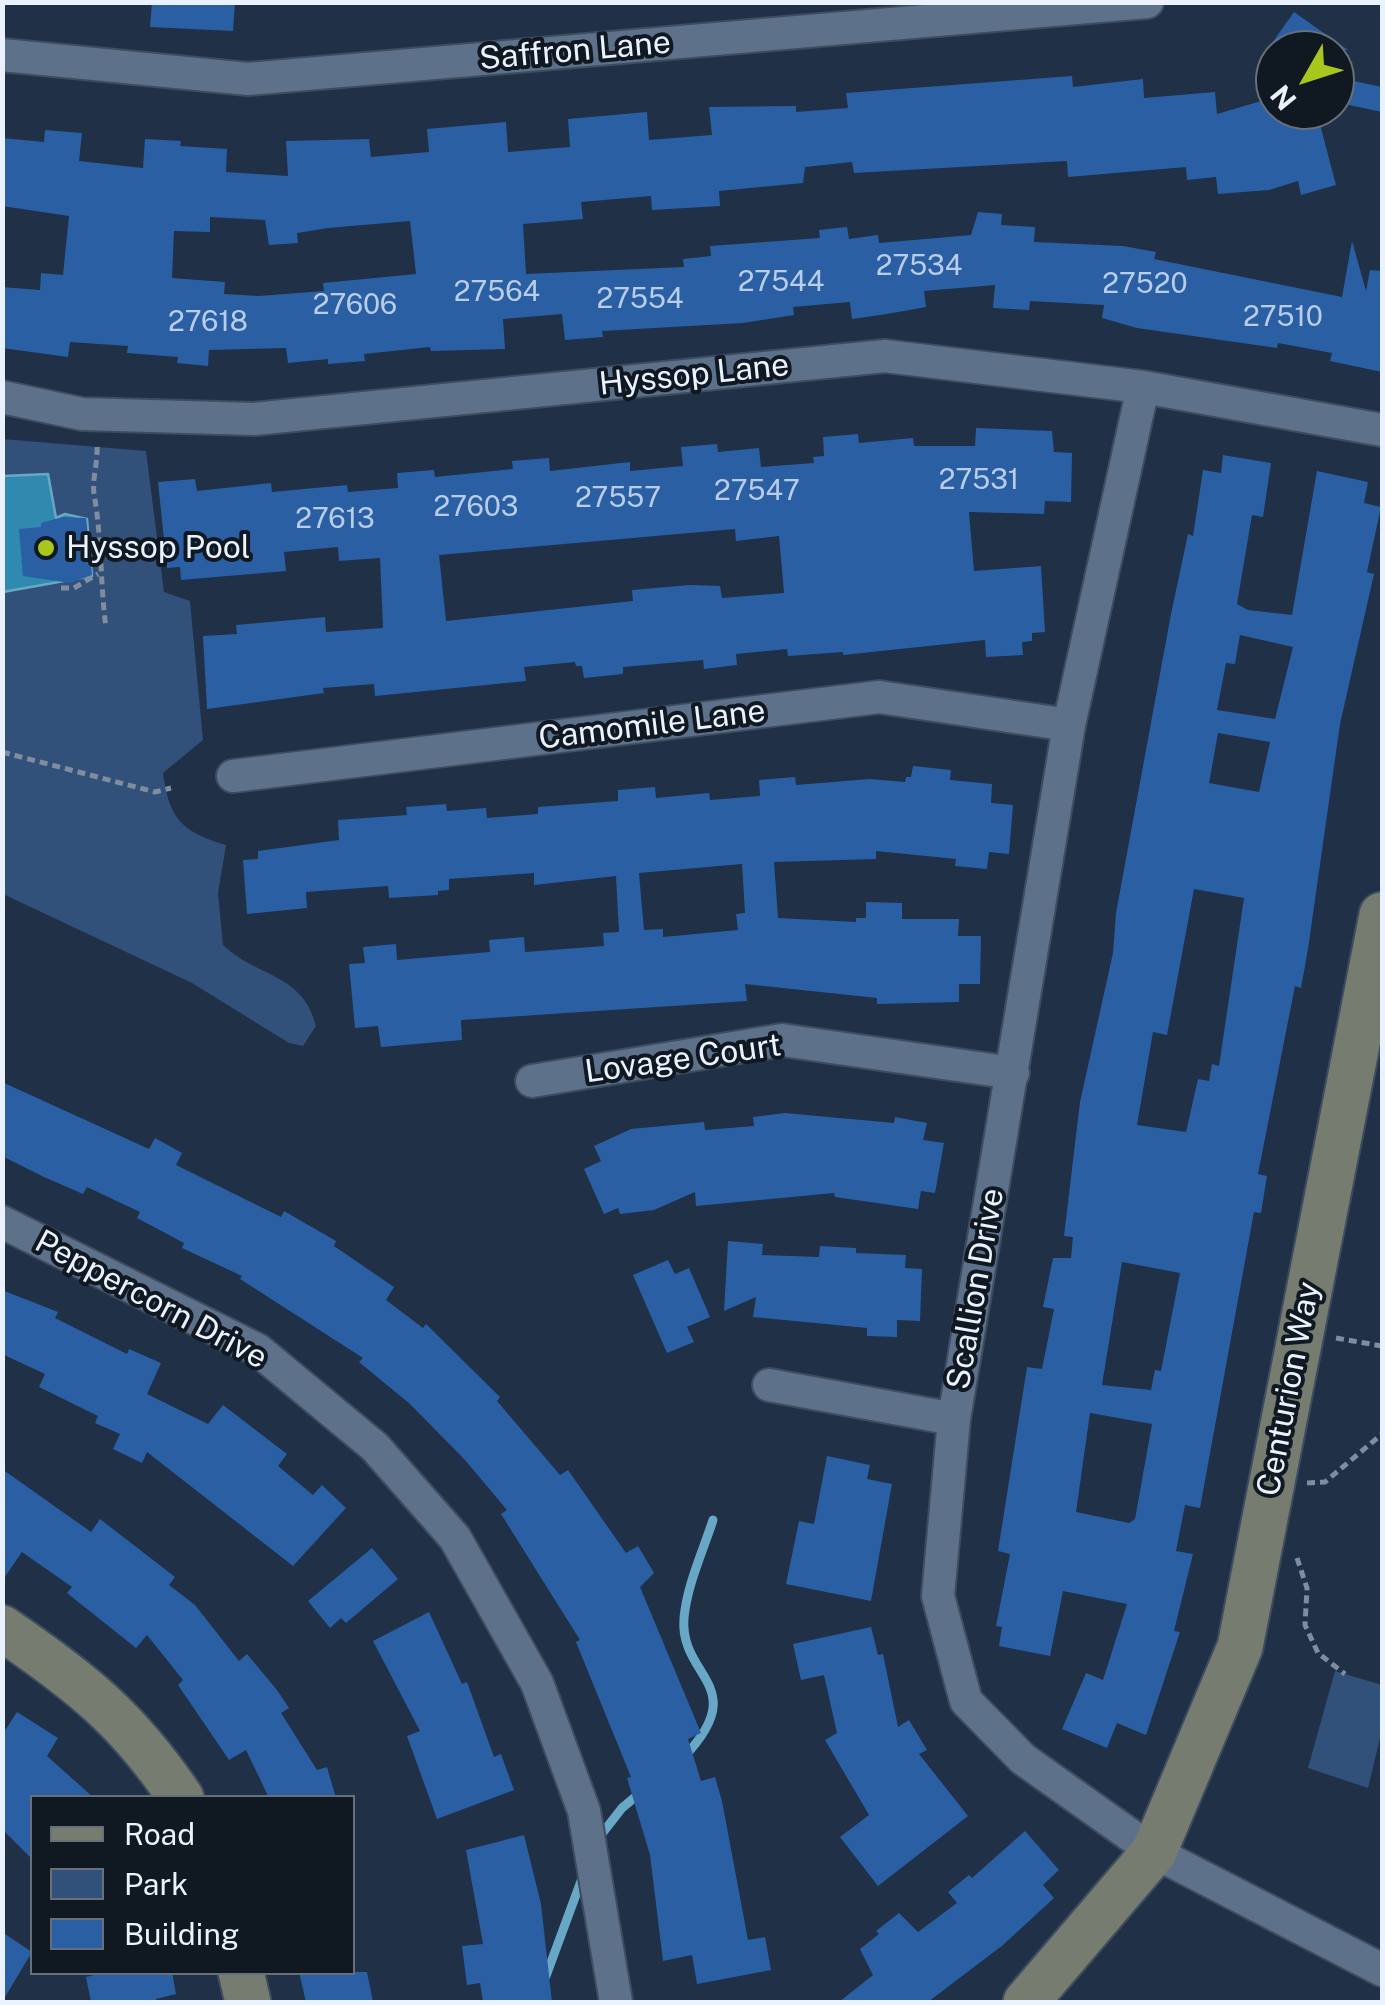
<!DOCTYPE html>
<html>
<head>
<meta charset="utf-8">
<style>
  body { margin:0 }
  #map { position:relative; width:1385px; height:2005px; overflow:hidden; background:#1f3047; font-family:"Public Sans",sans-serif }
  canvas { display:block }
  .frame { position:absolute; inset:0; border:5px solid #e9f2fe; pointer-events:none }
  .legend { position:absolute; left:30px; top:1795px; width:325px; height:180px; box-sizing:border-box; background:#101822; border:2px solid #676f7a; margin:0; padding:12px 18px; list-style:none; font-size:30px; color:#e9f2fe }
  .legend li { display:flex; align-items:center; gap:20px; height:50px }
  .legend b { width:50px; border:2px solid #676f7a }
  .north { position:absolute; left:1255px; top:30px; width:100px; height:100px; box-sizing:border-box; background:#101822; border:2px solid #676f7a; border-radius:50%; rotate:231deg; font-size:28px; font-weight:700; line-height:40px; text-align:center; color:#e9f2fe }
  .north::after { content:''; display:block; margin:auto; width:35px; height:45px; background:#a8c71c; clip-path:polygon(50% 0,100% 100%,50% 72%,0 100%) }
</style>
</head>
<body>
<div id="map">
<canvas width="1385" height="2005"></canvas>
<div class="frame"></div>
<ul class="legend">
<li><b style="height:12px;background:#767c6f"></b>Road</li>
<li><b style="height:28px;background:#31507a"></b>Park</li>
<li><b style="height:28px;background:#2a5fa4"></b>Building</li>
</ul>
<div class="north">N</div>
</div>
<script>
const c = document.querySelector('canvas').getContext('2d');
c.lineJoin = 'round';
function fill(path, color) {
  c.fillStyle = color;
  c.fill(path, 'evenodd');
}
function stroke(path, color, width, dash) {
  c.strokeStyle = color;
  c.lineWidth = width;
  c.lineCap = dash ? 'butt' : 'round';
  c.setLineDash(dash || []);
  c.stroke(path);
}
function write(font, color, halo, rows, align = 'center') {
  c.font = font + ' "Public Sans",sans-serif';
  c.lineWidth = 8;
  c.setLineDash([]);
  c.textBaseline = 'middle';
  c.strokeStyle = halo;
  c.fillStyle = color;
  for (const [text, x, y, turn = 0] of rows) {
    c.save();
    c.translate(x, y);
    c.rotate((+turn || 0) * Math.PI / 180);
    c.textAlign = isNaN(turn) ? turn : align;
    if (halo) c.strokeText(text, 0, 0);
    c.fillText(text, 0, 0);
    c.restore();
  }
}
const green = new Path2D(`
  M3,439L146,451L164,592L190,601L203,740L163,773C169,818 181,832 226,845L218,893L223,945C258,978 303,973 316,1026L303,1046L289,1043L192,983L3,894Z
  M1335,1671L1382,1685V1730L1368,1788L1308,1768Z`);
const water = new Path2D(`
  M48,474L56,518L65,514L87,519L92,576L3,592V476Z`);
const stream = new Path2D(`
  M683,1758C753,1685 679,1678 684,1618C687,1585 703,1551 713,1520
  M597,1840L622,1808L640,1793
  M546,1976L584,1873`);
const building = new Path2D(`
  M152,2H235L233,31L150,27Z
  M1294,12L1348,50H1267Z
  M1072,76L1073,87L1143,79L1144,98L1215,92L1217,114L1275,97V110H1290L1293,121L1317,113L1336,185L1301,195L1298,181L1269,190L1218,194L1216,177L1187,180L1186,167L1068,177L1067,161L854,173L852,162L805,167L803,183L719,191L720,206L652,210L651,196L581,202L583,219L523,224L526,274L684,267L683,259L711,256L710,246L820,238L819,230L847,227L849,239L878,235L879,243L971,235L978,212L1002,214L1001,225L1035,227L1034,242L1123,246L1156,252L1154,259L1342,297L1352,241L1366,291L1370,270L1382,271V372L1330,361L1332,353L1278,343L1277,348L1137,328L1102,318L1104,305L1030,301L1029,310L993,308L995,285L924,291L926,307L887,314L852,319L850,302L793,307L794,315L743,323L602,331L603,337L565,340L562,314L503,319L505,349L431,351L430,347L364,354L365,361L328,364V359L288,363L286,348L209,350L208,366L177,363L178,357L127,353L128,346L70,342L68,357L2,348V287L40,290L41,273L63,275L69,216L2,206V138L44,142L45,130L82,133L79,161L143,168L145,139L181,141L180,146L227,149L226,172L288,176L286,141L369,139L371,157L429,152L427,129L506,122L508,152L570,147L568,119L647,112L649,140L712,135L709,107L796,106V112L848,108L846,93ZM210,217L265,220L269,245L298,243L297,233L328,228L410,221L416,274L323,283L324,291L259,296L224,294L225,282L172,278L174,231L210,232Z
  M1335,77L1382,87V112L1335,102Z
  M976,428L1052,431L1054,452L1072,453L1071,502L1045,501L1044,514L969,512L974,571L1041,566L1045,632L1032,633V641L1022,642L1023,655L986,657L985,640L843,655V652L788,656L787,649L736,654L737,665L704,669L703,660L623,667V674L584,678L582,666H576L575,662L524,667L526,681L375,696L374,684L323,688L324,693L207,709L203,636L237,634L236,625L325,617L326,632L383,628L380,558L339,561L338,547L284,552L286,571L181,580L180,567L167,568L158,482L195,479L197,491L271,483L272,492L347,485L348,492L398,488L397,473L434,470L435,477L513,469L512,461L549,458L550,471L630,462V471L683,466L681,447L717,444L718,452L759,448L761,467L814,463L813,457L824,456L823,437L858,434L859,443L913,438L914,446H975ZM735,529L736,541L779,536L784,593L722,598L720,586L690,585L632,590L633,601L446,621L439,555Z
  M1223,455L1271,463L1263,517L1252,515L1237,604L1248,610L1292,615L1317,471L1368,482L1364,503L1381,507L1367,572L1374,574L1340,724L1308,949L1301,988L1295,986L1258,1174L1267,1176L1261,1213L1254,1212L1200,1508L1185,1505L1176,1551L1193,1554L1174,1631L1180,1632L1146,1735L1117,1723L1107,1748L1062,1729L1086,1673L1103,1680L1127,1604L1063,1591L1050,1656L999,1646L1002,1627L996,1626L1010,1554L998,1551L1027,1367L1042,1369L1054,1309L1043,1307L1053,1258H1071L1073,1237L1064,1236L1080,1102L1113,953L1116,913L1171,614L1188,534L1193,536L1203,470L1221,473ZM1240,635L1293,647L1275,719L1217,710L1226,663L1235,664ZM1218,733L1270,742L1259,792L1209,783ZM1194,889L1244,898L1219,1066L1212,1064L1209,1081L1198,1079L1186,1132L1137,1125L1153,1032L1167,1035ZM1122,1262L1180,1273L1161,1371L1155,1370L1151,1390L1102,1385ZM1090,1413L1152,1424L1135,1519L1129,1523L1076,1512Z
  M63,517L86,518L92,575L70,583L23,576L19,529L41,527V523Z
  M913,766L951,770L950,780L992,784L991,803L1013,805L1009,854L989,852L987,869L955,866L956,859L876,851V859L774,862L778,918L856,922V918H866V902L902,903V919H959L958,936H981L980,984H959V1002L877,1004V998L745,984L747,1001L461,1020L462,1040L381,1047L378,1026L355,1028L349,964L365,963L363,947L396,944L397,960L490,952L489,940L524,937L525,952L604,946L603,933L619,932L616,876L534,885V873L449,879V890L438,891V895L389,898L388,886L306,892L307,908L247,914L243,860L258,859V851L339,840L338,820L407,815L406,807L446,804L447,811L486,808L487,818L538,814V807L618,801V790L655,787L656,798L709,793L710,800L760,796L759,780L795,777L796,785L869,779L905,782L906,777H911ZM742,864L745,913L736,914L738,930L663,937V929L644,930L639,873Z
  M2,1082L149,1149L155,1138L182,1153L176,1165L281,1217L284,1211L336,1241L334,1246L394,1287L386,1300L423,1328L426,1324L500,1397L497,1401L560,1475L568,1470L626,1553L638,1546L654,1573L640,1587L701,1733L688,1739L701,1781L715,1777L722,1801L748,1940L765,1937L771,1970L697,1984L692,1955L663,1961L650,1855L627,1778L631,1777L576,1642L580,1640L501,1514L507,1510L465,1460L410,1404L359,1362L363,1358L240,1279L242,1276L182,1248L184,1243L137,1218L140,1212L87,1187L83,1194L44,1177L2,1156Z
  M785,1113L894,1123L895,1117L927,1123L923,1140L944,1143L935,1193L921,1191L918,1209L835,1197L834,1193L696,1206L695,1192L654,1210L620,1214L618,1208L604,1214L584,1169L601,1161L594,1146L631,1129L704,1122L705,1130L754,1126L753,1117Z
  M728,1241L763,1244L762,1255L819,1257L820,1246L856,1248V1253L906,1255L905,1268L922,1269L920,1321L897,1320V1337L867,1336V1328L753,1317L756,1297L724,1311Z
  M668,1260L675,1274L689,1268L710,1317L687,1327L694,1342L667,1353L633,1275Z
  M2,1290L58,1312L55,1318L127,1354L129,1349L161,1363L147,1394L208,1424L223,1405L287,1454L278,1466L313,1495L322,1485L346,1508L293,1566L147,1452L142,1463L113,1449L120,1434L95,1423L98,1416L39,1387L45,1374L2,1354Z
  M827,1456L870,1465L867,1479L892,1484L871,1601L786,1584L799,1521L814,1524Z
  M2,1469L91,1532L100,1519L175,1577L169,1585L195,1605L239,1661L247,1654L277,1690L289,1708L281,1713L317,1770L327,1767L336,1798H269L246,1750L229,1760L178,1685L183,1680L147,1635L136,1648L67,1593L72,1587L22,1552L2,1581Z
  M372,1548L398,1579L346,1623L341,1618L330,1628L308,1601Z
  M429,1612L462,1684L467,1682L494,1757L501,1754L514,1790L437,1819L407,1736L420,1731L373,1641Z
  M871,1627L878,1655L883,1654L898,1727L909,1720L927,1750L919,1754L968,1816L878,1886L840,1837L869,1815L825,1740L837,1733L824,1675L801,1680L793,1644Z
  M17,1712L58,1738L47,1756L94,1798H32V1859L2,1829V1735Z
  M1025,1831L1059,1870L1043,1885L1054,1898L1003,1945L928,2002H839L873,1975L860,1949L879,1934L876,1931L899,1913L918,1932L957,1903L948,1892L969,1875L972,1878Z
  M524,1835L541,1904L552,2002H483L480,1983L467,1985L462,1946L483,1944L466,1850Z
  M2,1932L32,1952L2,2002Z
  M106,1972H172L176,1994L156,1999L157,2002H91L86,1977Z
  M299,1972H367L373,2002H306Z`);
const path = new Path2D(`
  M97,447C98,462 92,479 94,494C102,538 100,583 106,628
  M61,588H74L98,574
  M2,752L155,792L171,788
  M1336,1338L1382,1346
  M1307,1483L1325,1482L1382,1434
  M1297,1558L1307,1588L1305,1625L1318,1653L1345,1674`);
const street = new Path2D(`
  M2,55L248,79L1147,2
  M1143,387L1069,725L954,1419L938,1596L966,1701L1023,1759L1154,1852L1382,1970
  M2,397L82,414L254,419L885,356L1143,387L1382,430
  M233,776L879,697L1069,725
  M532,1081L782,1040L1013,1073
  M2,1222L258,1350L375,1447L455,1538L537,1683L584,1811L616,2002
  M769,1385L954,1419`);
const secondary = new Path2D(`
  M2,1628C80,1681 128,1719 181,1798
  M241,1972L248,2002
  M1026,2002L1154,1852L1240,1647L1382,915`);
const markers = [
  [46,548,10,"#a8c71c"]
];
const numberNames = [
  ["27534",919,266],
  ["27544",781,282],
  ["27520",1145,284],
  ["27564",497,292],
  ["27554",640,299],
  ["27606",355,305],
  ["27510",1283,317],
  ["27618",208,322],
  ["27531",979,480],
  ["27547",757,491],
  ["27557",618,498],
  ["27603",476,507],
  ["27613",335,519]
];
const streetNames = [
  ["Saffron Lane",575,51,-5],
  ["Hyssop Lane",694,375,-6],
  ["Camomile Lane",652,725,-7],
  ["Lovage Court",683,1059,-8],
  ["Scallion Drive",976,1289,-80],
  ["Peppercorn Drive",151,1300,28],
  ["Centurion Way",1289,1389,-79]
];
const poiNames = [
  ["Hyssop Pool",66,548]
];
fill(green, '#31507a');
fill(water, '#3089ae');
stroke(water, '#68a8c6', 2.5);
stroke(stream, '#68a8c6', 9);
fill(building, '#2a5fa4');
stroke(street, '#3e4c5f', 36);
stroke(secondary, '#3e4c5f', 49);
stroke(path, '#808d9f', 5, [8, 5]);
stroke(street, '#5e718b', 32);
stroke(secondary, '#767c6f', 45);
for (const [x, y, r, color] of markers) {
  const dot = new Path2D();
  dot.arc(x, y, r, 0, 2 * Math.PI);
  c.fillStyle = color;
  c.fill(dot);
  stroke(dot, '#101822', 4);
}
write('28px', '#b9cde8', null, numberNames);
write('32px', '#e9f2fe', '#101822', streetNames);
write('32px', '#e9f2fe', '#101822', poiNames, 'left');
</script>
</body>
</html>
